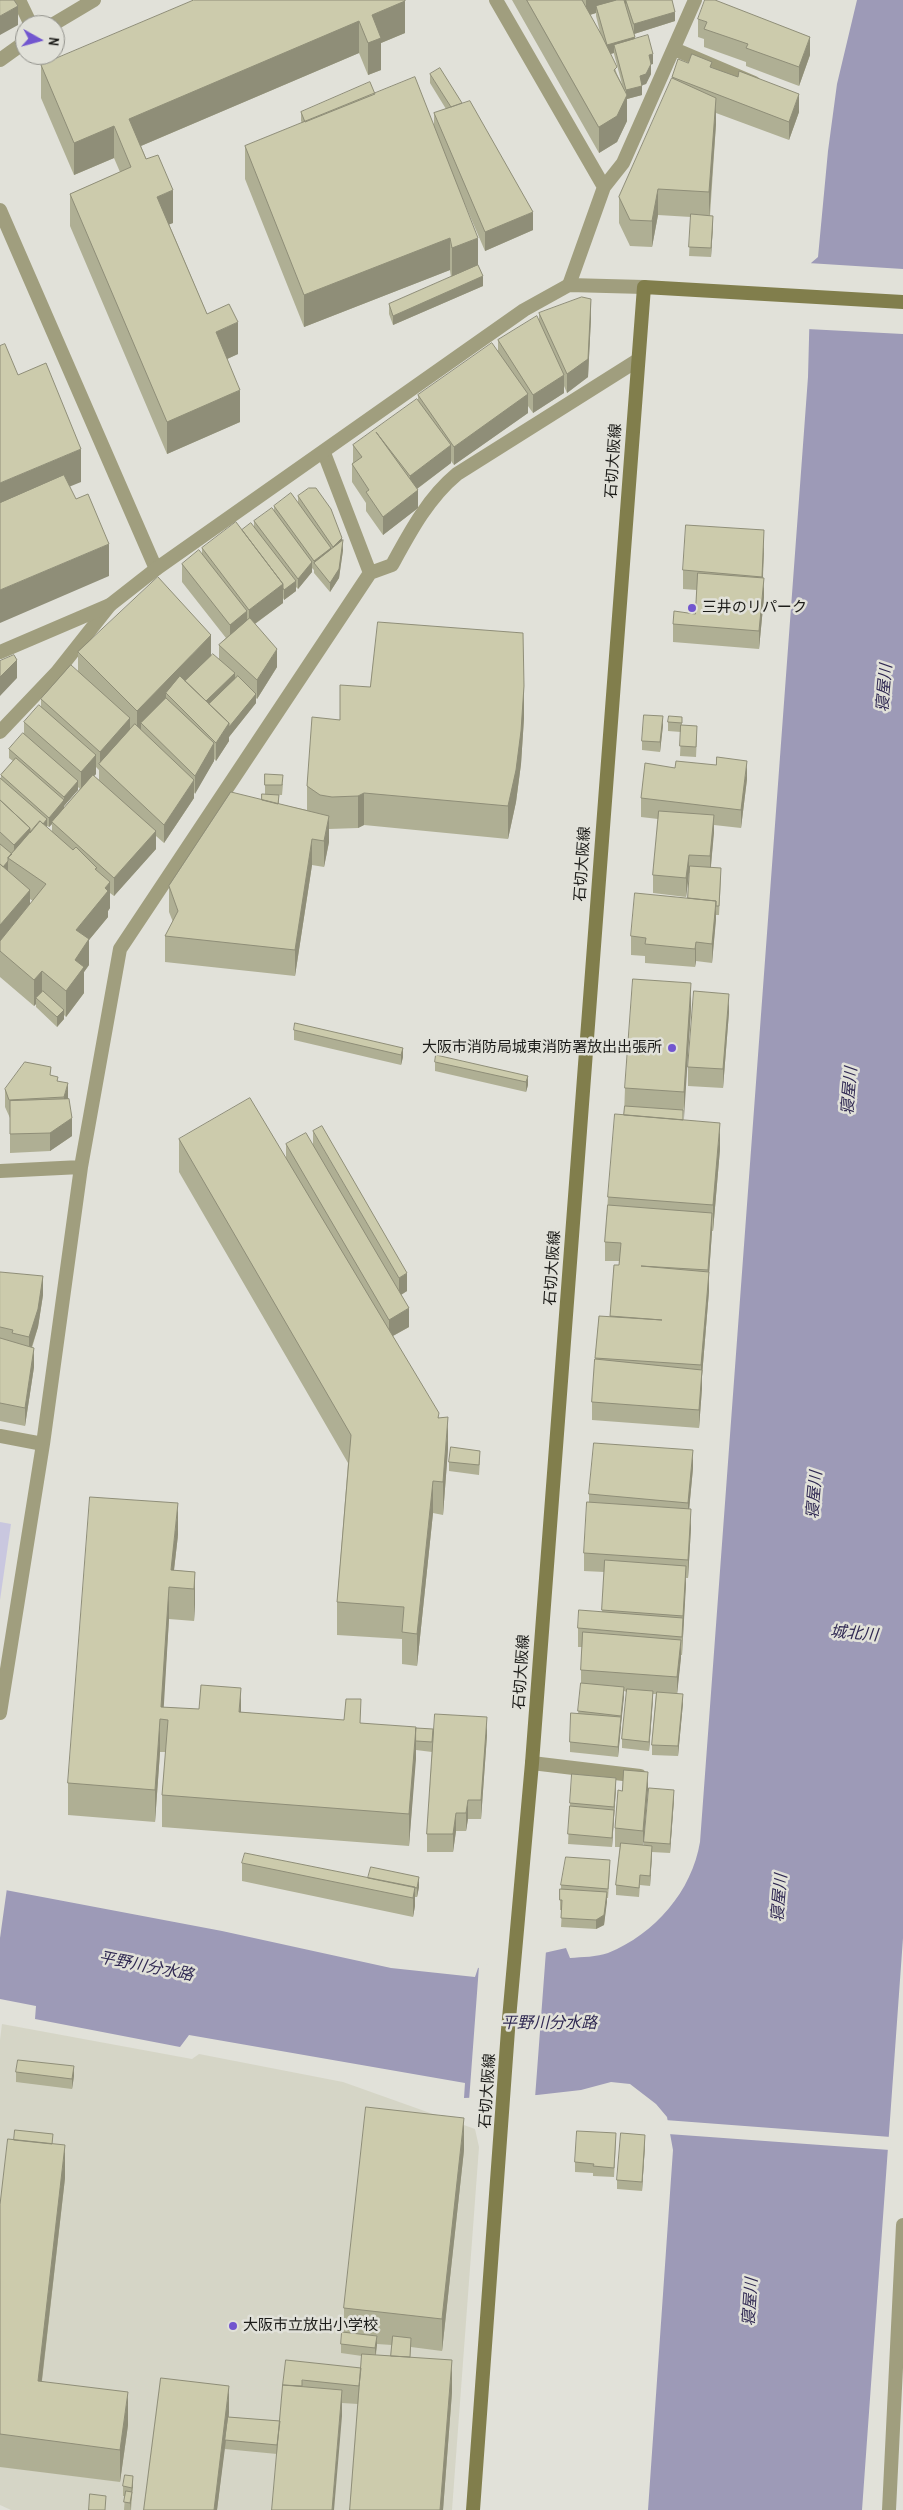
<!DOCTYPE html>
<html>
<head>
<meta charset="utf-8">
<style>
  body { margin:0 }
  #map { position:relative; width:903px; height:2510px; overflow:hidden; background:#e1e1d9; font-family:"Archivo Narrow",sans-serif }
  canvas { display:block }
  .north { position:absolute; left:15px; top:15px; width:50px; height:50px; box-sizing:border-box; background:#e1e1d9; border:1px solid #92928c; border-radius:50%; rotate:97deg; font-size:14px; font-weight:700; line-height:20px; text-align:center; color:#1c1c19 }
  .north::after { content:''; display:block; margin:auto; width:18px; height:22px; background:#7256cf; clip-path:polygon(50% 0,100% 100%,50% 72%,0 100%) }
</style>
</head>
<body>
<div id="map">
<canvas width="903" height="2510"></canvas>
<div class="north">N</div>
</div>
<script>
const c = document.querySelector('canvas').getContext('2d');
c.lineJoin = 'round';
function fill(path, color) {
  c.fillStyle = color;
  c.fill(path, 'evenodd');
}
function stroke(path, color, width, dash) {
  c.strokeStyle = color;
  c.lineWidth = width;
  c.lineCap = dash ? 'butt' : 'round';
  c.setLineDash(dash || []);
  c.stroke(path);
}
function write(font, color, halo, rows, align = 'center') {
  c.font = font + ' "Archivo Narrow","Noto Sans JP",sans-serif';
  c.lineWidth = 5;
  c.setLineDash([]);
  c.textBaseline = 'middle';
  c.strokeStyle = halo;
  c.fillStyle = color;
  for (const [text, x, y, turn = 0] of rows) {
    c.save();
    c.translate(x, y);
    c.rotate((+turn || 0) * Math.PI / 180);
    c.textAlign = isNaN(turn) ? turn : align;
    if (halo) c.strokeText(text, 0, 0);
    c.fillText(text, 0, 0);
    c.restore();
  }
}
const built = new Path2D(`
  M2,2024L192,2059L199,2054L343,2082L475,2129L479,2147L452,2510H11L0,2505V2040Z`);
const green = new Path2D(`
  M0,1522L11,1524L0,1600Z`);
const water = new Path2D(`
  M857,0H903V1938L862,2510H648L673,2150L667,2117L656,2104L630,2084L611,2082L581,2090L537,2095L464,2098L465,2083L189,2035L180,2047L35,2019L36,2006L0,1999V1889L222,1931L391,1968L475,1977L478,1968L566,1948L570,1958C582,1957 597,1957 608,1953C655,1934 692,1891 700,1842L808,377L811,263L818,257L828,151L837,84Z`);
const pier = new Path2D(`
  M808,263L903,269V334L807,329Z
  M0,1887L7,1888L0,1938Z
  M546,1951L535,2098L469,2101L479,1966Z
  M665,2120L891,2137L890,2150L668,2134Z`);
const minor = new Path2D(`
  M19,0L31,25
  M496,0L604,187
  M52,25L94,0
  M674,49L754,83
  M0,60L25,42
  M0,210L156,569
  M569,285L604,187L623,163L695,0
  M324,453L370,573
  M0,732L57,672L110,605
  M0,1171L81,1167
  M0,1436L43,1444
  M0,1713L43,1444L81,1167L120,949L370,573L392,565C410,532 428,498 457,474L638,360
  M532,1763L640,1776`);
const tertiary = new Path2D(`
  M0,652L110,605L156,569L524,310L569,285L644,287
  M889,2510L903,2225`);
const secondary = new Path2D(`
  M473,2510L508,2030L532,1763L644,287L903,302`);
const wall = new Path2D(`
  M405,0V33L381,43V70L368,75L359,53L141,146L173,223L169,224L207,314L238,354L227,359L240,422L167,454L70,226V194L120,172L114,158L74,175L41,98V65Z
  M512,0H672L675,21L634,34L635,39L653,64H651V74L646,84L642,85V95L627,99V121L617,142L599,153ZM596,13V16L600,32L590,15ZM614,53V54L622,84L617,74L610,54Z
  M698,19L810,55L799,86L746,66V62L704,47V39L698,37Z
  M688,63L712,67L799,112L789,140L716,113V124L710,216L713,225L711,257L689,256L691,217L658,215L652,247L630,246L619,223V197L672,80V77Z
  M430,74L533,230L485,251L457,186L483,286L393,325L389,314V304L451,277L450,270L304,327L245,179V146L302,123L301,121V112L375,94L434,126V113L446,109L430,83Z
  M539,313L591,318L588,377L567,393L564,386V393L533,413L528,406V413L454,465L451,461V463L417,489L418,508L383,535L366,511V503L352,482V464L353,462V445L418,400V395L498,350V340L539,322Z
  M298,496L342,540L343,550L339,578L330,592L314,573V570L312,568V572L298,589L296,587V591L284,600L283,598V603L255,624L277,667L257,699L256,698V703L229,737V741L216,761L214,759V761L194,794V798L164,843L156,836V849L114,896L110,893V908L108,911V917L89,940V965L84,972V993L66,1017L64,1015V1019L57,1027L36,1007V1004L34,1006L0,977V778H1V775L13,761L9,758V749L24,734V722L41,707V699L78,671V652L211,655L219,659V645L226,638L182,582V564L202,554V548L242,530L254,527V521L274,510V506L298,503ZM96,767L99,770V780L94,776L96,774ZM78,787L80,789L64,808V806L78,790ZM52,824V831L47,828V826L49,827ZM30,899L33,901L30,905Z
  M764,548L763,578L764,597L759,649L673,642V624L695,614L697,590L683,589V570Z
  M682,717V726L697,736L696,757L680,756L681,732L668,731V722Z
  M524,718L521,764L516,802L508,839L364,825L358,828L329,829V842L324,867L312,865L295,976L165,962V936L173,922L169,912V886L262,800L265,794V774L283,784L282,795H279V804L307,810V786L340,720Z
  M663,725L660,752L642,750V741Z
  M747,779L741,828L714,825L711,867L721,878L719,915H716L712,963L696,961L695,967L645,963V956L631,955V936L688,898L690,873H689L686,897L653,893V875L658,819L641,817V798Z
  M691,1009L683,1120L720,1149L713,1231H712L709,1274V1291L702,1376V1388L699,1428L592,1420V1402L595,1359L599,1316L610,1317L614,1265H619V1261H605V1242L608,1197L624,1115L625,1088Z
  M729,1012L723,1088L688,1086V1067Z
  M294,1030L403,1048V1057L401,1065L294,1040Z
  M435,1062L528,1076V1085L526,1092L435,1071Z
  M51,1075L58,1081L68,1099L72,1136L50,1151L10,1153V1118L5,1107V1089Z
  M313,1131L407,1291L401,1295L409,1327L393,1336L439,1418L448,1449L443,1515L433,1513L417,1666L402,1664V1639L337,1635V1602L348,1463L179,1172V1139L286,1158V1144L313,1146Z
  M0,1272L43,1295L38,1327L32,1348L34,1367L25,1426L0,1421Z
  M480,1460L479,1475L449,1471V1462Z
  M693,1468L689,1509L691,1528L688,1578H686L682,1655H681L677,1693L683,1703L678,1756L652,1755V1745L656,1694H653L649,1751L622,1748V1739L627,1692L624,1691L618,1757L570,1752V1742L578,1714L581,1688V1670L582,1647H578V1628L602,1612L604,1572L584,1571V1553L589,1502V1494Z
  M178,1535L174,1570L195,1572V1604L194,1621L169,1619L163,1707L241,1712L487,1735L481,1819H468L466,1831H456L453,1852H427V1834L432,1752L416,1750L409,1846L162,1827V1795L166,1752H160L155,1822L68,1815V1783Z
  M616,1788L612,1847L568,1844L570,1803Z
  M648,1790L643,1845H644V1842L674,1799L670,1853L652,1852L650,1886L640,1885L639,1897L616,1895V1885L620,1847H615V1828L622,1791Z
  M242,1863L368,1878L419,1887L417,1897H415V1906L413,1917L242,1881Z
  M610,1870L608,1898H607L604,1925L596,1929L561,1927L562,1910H560V1889H561V1885Z
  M16,2072L74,2076L72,2089L16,2082Z
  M616,2142L614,2177L593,2176V2173L575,2172V2162Z
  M53,2144L65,2178L42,2381L128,2425L120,2482L0,2467V2205Z
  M645,2145L642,2191L617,2189V2180Z
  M464,2150L442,2351L411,2347L410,2357L452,2392L443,2510H350L358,2404L342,2403V2416L277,2454L225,2449V2444L217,2510H144L161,2378L229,2412V2417L280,2421L283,2385L361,2368L362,2356L341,2353V2344L344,2332V2308ZM377,2344L392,2345L391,2356L376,2355Z
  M133,2485L131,2510H124L125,2496H123V2486Z`);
const shadedWall = new Path2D(`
  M586,0H626V4L597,13L596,6V13L586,16Z
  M405,1V33L381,43V70L368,75V43L372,15Z
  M18,6V25L0,35V16Z
  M675,12V21L634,34V24Z
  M359,21V53L129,151V119Z
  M635,37V47L614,45V53L607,55V45Z
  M810,37V55L799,86V67Z
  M653,54V64L649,65V55Z
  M651,64V74L646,84L640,86V76Z
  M642,86V95L627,99V121L617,142L599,153V127L626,98V90Z
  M799,94V112L789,140V122Z
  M716,98V124L709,218V192Z
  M114,126V158L74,175V143Z
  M658,189V215L652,247V221Z
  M173,190V223L157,229V197Z
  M533,212V230L485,251V232Z
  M713,216V225L711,257V248Z
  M450,238V270L304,327V295Z
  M478,238V270L452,281V248Z
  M483,276V286L393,325V316Z
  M591,299V318L588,377L567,393V374Z
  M238,322V354L216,364V332Z
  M564,375V393L533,413V395Z
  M240,390V422L167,454V422Z
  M528,394V413L454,465V447Z
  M451,445V463L410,494V476Z
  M81,449V482L0,515V483Z
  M418,490V508L383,535V517Z
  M764,530V548L762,595V577Z
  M342,538L343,550L339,578L330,592V583L333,556V547Z
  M109,544V576L0,623V590Z
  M331,548V557L314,563V571V561Z
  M312,562V572L298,589V579Z
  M764,578V597L759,649V631Z
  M296,581V591L284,600V590Z
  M283,584V603L249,628V610Z
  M247,611V630L230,643V625Z
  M211,635V661L185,688L166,693V707L141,723V734L137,737V711Z
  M277,649V667L257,699V680Z
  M17,660V678L0,696V677Z
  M235,673V683L209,708L203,704Z
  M524,686V718L521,764L516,802L508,839V806Z
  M256,694V703L229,737V741L216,761V743L229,723Z
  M663,716V725L660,752V742Z
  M130,718V736L100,765V752Z
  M214,743V761L195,794V776Z
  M96,755V774L81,790V772Z
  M747,761V779L741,828V810Z
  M194,780V798L164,843V825Z
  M78,781V790L64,806V809L52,822V824L49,827V818L64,800V797Z
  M364,793V825L358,828V796Z
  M714,815V833L710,875V856Z
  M329,816V842L324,867V841Z
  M47,819V829L33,836Z
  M30,828V846L14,862V845Z
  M156,831V849L114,896V878Z
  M312,839V865L295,976V950Z
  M689,855V873L686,897V878Z
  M8,861V870L0,879V870Z
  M110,882V908L108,911V917L89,940V965L84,972V993L66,1017V991L76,930L105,888Z
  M30,890V908L0,943V925Z
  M716,901V920L712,963V944Z
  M696,942V961L695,967V949Z
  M42,971V997L36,998V1004L34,1006V980Z
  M691,983V1009L684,1118V1092Z
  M729,994V1012L723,1088V1069Z
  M64,1010V1019L57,1027V1017Z
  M403,1048V1057L401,1065V1055Z
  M528,1076V1085L526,1092V1082Z
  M68,1083V1101L64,1116V1097Z
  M72,1118V1136L50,1151V1133Z
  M720,1123V1149L713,1231V1205Z
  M712,1213V1232L709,1274V1291L702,1376V1388L699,1428V1410L701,1378V1365L708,1285V1270Z
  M407,1273V1291L399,1296V1278Z
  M43,1276V1295L38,1327L29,1355V1337Z
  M409,1308V1327L389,1338V1320Z
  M34,1348V1367L25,1426V1408Z
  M448,1417V1449L443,1515V1482Z
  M693,1450V1468L688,1522V1503Z
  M433,1481V1513L417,1666V1634Z
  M178,1503V1535L172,1587L171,1570Z
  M691,1509V1528L688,1578V1560Z
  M686,1566V1585L682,1655L683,1616Z
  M195,1572V1604L194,1621V1589Z
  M169,1587V1619L163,1720L161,1707Z
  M681,1640V1658L677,1695V1677Z
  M624,1687V1697L621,1725V1716Z
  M241,1688V1720L239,1712Z
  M653,1691V1700L649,1751V1742Z
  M683,1694V1703L678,1756V1746Z
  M487,1717V1735L481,1819V1800Z
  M621,1717V1727L618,1757V1747Z
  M160,1719V1752L155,1822V1790Z
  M416,1727V1759L409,1846V1814Z
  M648,1772V1790L643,1849V1831Z
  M616,1778V1788L612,1847V1838Z
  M674,1790V1799L670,1853V1844Z
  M468,1800V1819L466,1831V1813Z
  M456,1813V1831L453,1852V1834Z
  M652,1846V1855L650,1886V1876Z
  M419,1877V1887L417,1897V1888Z
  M415,1887V1906L413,1917V1898Z
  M607,1892V1902L604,1925L596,1929V1920Z
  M74,2066V2076L72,2089V2079Z
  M464,2118V2150L442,2351V2319Z
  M645,2135V2145L642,2191V2182Z
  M65,2145V2178L38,2413V2381Z
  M377,2336V2345L375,2358V2348Z
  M452,2360V2392L443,2510H440Z
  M229,2386V2412L226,2440L217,2510H214Z
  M342,2390V2416L334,2510H332Z
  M128,2392V2425L120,2482V2450Z
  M133,2476V2485L130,2510V2503Z`);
const building = new Path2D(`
  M0,0H14L18,6L0,16Z
  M194,0H405V1L372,15L381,38L368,43L359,21L129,119L146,159L158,155L173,190L157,197L207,314L229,304L238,322L216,332L240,390L167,422L70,194L131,167L114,126L74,143L41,65Z
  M527,0H582L602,36L617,67L614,70L627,95L617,116L599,127Z
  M617,0H624L635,37L607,45L596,6Z
  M626,0H672L675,12L634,24Z
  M705,0H715L810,37L799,67L746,48L748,44L704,29L707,22L698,19Z
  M648,35L653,54L649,55L651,64L646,74L640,76L642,86L626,90L614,45Z
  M692,54L712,62L710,67L738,77L739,71L799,94L789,122L672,77L678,59L688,63Z
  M440,68L462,103L451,107L430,74Z
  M415,77L478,238L452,248L450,238L304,295L245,146Z
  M672,78L716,98L709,192L658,189L652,221L630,220L619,197Z
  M370,82L375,94L305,122L301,112Z
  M470,101L533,212L485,232L434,113Z
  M691,214L713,216L711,248L689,247Z
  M478,265L483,276L393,316L389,304Z
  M582,297L591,299L588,359L567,374L539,313Z
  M537,316L564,375L533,395L498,340Z
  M492,343L528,394L454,447L418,395Z
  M5,344L18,375L46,363L81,449L0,483V346Z
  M417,399L451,445L410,476L376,432L418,490L383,517L366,492L369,490L352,464L362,457L353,445Z
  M64,475L76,499L88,494L109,544L0,590V503Z
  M309,488H316L331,509L342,538L333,547L298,496Z
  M291,493L331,548L314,561L274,506Z
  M272,508L312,562L298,579L254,521Z
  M236,522L283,584L249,610L202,548Z
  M251,523L296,581L284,590L283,588V584L242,530Z
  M686,525L764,530L762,577L683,570Z
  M343,540L339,569L330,583L314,563Z
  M199,550L247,611L230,625L182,564Z
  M698,573L764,578L759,631L673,624L674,611L695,614Z
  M158,577L211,635L137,711L78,652Z
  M250,618L277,649L257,680L219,645Z
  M378,622L523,633L524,686L521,731L516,770L508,806L364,793L358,796L332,797L320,795L307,786L312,717L340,720V685L370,687Z
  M213,654L235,673L206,701L185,681Z
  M14,655L17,660L0,677V661Z
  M71,665L130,718L100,752L41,699Z
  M180,676L229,723L216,743L166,693Z
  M238,676L256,694L229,727V723L209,704Z
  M166,698L214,743L195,776L141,723Z
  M39,705L96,755L81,772L24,722Z
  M644,715L663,716L660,742L642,741Z
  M669,716L682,717V723L668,722Z
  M135,724L194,780L164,825L99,764Z
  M681,725L697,726L696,747L680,746Z
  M23,733L78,781L64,797L9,749Z
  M717,757L747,761L741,810L641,798L645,763L675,768L676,761L716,765Z
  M16,758L64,800L49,818L1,775Z
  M265,774L283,775L282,785H265Z
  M93,775L156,831L114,878L52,822Z
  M0,778L47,819L43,824L40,821L30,833V828L0,800Z
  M231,792L329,816L324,841L312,839L295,950L165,936L178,911L169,886Z
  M262,794L279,795L278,804L262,800Z
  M0,800L30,828L14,845L0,832Z
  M659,811L714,815L710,856L689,855L686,878L653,875Z
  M40,821L73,850L76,847L97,868L95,869L110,882L105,888L108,891L76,930L89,939L75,960L84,967L66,991L42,971L34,980L0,951V941L46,884L8,858Z
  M0,844L12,854L8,858V861L3,867L0,864Z
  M0,864L30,890L0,925Z
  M690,866L721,868L719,906H716V901L688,898Z
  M635,893L716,901L712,944L696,942L695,949L645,944L646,938L631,936Z
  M633,979L691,983L684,1092L625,1088Z
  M43,991L64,1010L57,1017L36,998Z
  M694,991L729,994L723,1069L688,1067Z
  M295,1023L403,1048L401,1055L294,1030Z
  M436,1055L528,1076L526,1082L435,1062Z
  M25,1062L51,1067L50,1075L58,1077L57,1081L68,1083L64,1097L9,1100L5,1089Z
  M250,1098L439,1413L438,1418L448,1417L443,1482L433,1481L417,1634L402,1632L404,1607L337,1602L351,1435L179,1139Z
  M69,1099L72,1118L50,1133L10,1134V1101Z
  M625,1106L683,1110V1120L624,1115Z
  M615,1114L720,1123L713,1205L608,1197Z
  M322,1126L407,1273L399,1278L313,1131Z
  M306,1133L409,1308L389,1320L286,1144Z
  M608,1205L712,1213L708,1270L641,1266L709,1272L701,1365L595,1358L599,1316L662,1320L610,1316L614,1265H619L621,1243L605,1242Z
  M0,1272L43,1276L38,1309L29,1337L12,1333L13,1330L0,1327Z
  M0,1338L34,1348L25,1408L0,1403Z
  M595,1359L702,1370L699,1410L592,1402Z
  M594,1443L693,1450L688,1503L589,1494Z
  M451,1447L480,1451L479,1465L449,1462Z
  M90,1497L178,1503L171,1570L195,1572L194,1589L169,1587L161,1707L199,1709L201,1685L241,1688L239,1712L344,1720L346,1699H361L360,1723L416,1727L409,1814L162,1795L168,1720L160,1719L155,1790L68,1783Z
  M587,1502L691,1509L688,1560L584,1553Z
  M605,1560L686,1566L683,1616L602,1610Z
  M579,1610L683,1618L682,1637L578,1628Z
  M583,1632L681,1640L677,1677L581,1670Z
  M581,1683L624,1687L621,1716L578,1711Z
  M627,1689L653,1691L649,1742L622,1739Z
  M657,1692L683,1694L678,1746L652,1745Z
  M571,1713L621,1717L618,1747L570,1742Z
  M435,1714L487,1717L481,1800H468L466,1813H456L453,1834H427Z
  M416,1728L433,1729L432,1742L416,1741Z
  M624,1770L648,1772L643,1831L615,1828L618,1790L622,1791Z
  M572,1774L616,1778L614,1807L570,1803Z
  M649,1788L674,1790L670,1844L644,1842Z
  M570,1806L614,1810L612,1838L568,1834Z
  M621,1843L652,1846L650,1876L640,1875L639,1888L616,1885Z
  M245,1853L415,1887L413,1898L242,1863Z
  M566,1857L610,1860L608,1889L561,1885Z
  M371,1867L419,1877L417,1888L368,1878Z
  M560,1889L607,1892L604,1915L596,1920L561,1918L562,1900H560Z
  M18,2060L74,2066L72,2079L16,2072Z
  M366,2107L464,2118L442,2319L344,2308Z
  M15,2130L53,2134L52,2144L14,2140Z
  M577,2131L616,2133L614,2168L593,2166L594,2164L575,2162Z
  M621,2133L645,2135L642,2182L617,2180Z
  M8,2139L65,2145L38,2381L128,2392L120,2450L0,2434V2205Z
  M342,2332L377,2336L375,2348L341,2344Z
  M393,2336L411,2338L410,2357L391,2356Z
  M362,2354L452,2360L440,2510H350Z
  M286,2360L361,2368L359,2386L302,2380V2386L283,2385Z
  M161,2378L229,2386L214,2510H144Z
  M283,2385L342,2390L332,2510H272Z
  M228,2417L280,2421L277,2445L225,2440Z
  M125,2475L133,2476L132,2488L123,2486Z
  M126,2491L132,2492L130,2503L124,2502Z
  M90,2494L106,2496L105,2510H89Z`);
const markers = [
  [692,608,5,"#7256cf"],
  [672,1048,5,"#7256cf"],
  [233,2326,5,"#7256cf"]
];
const streetNames = [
  ["石切大阪線",614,461,-86],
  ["石切大阪線",583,864,-86],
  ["石切大阪線",553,1268,-86],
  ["石切大阪線",522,1672,-86],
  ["石切大阪線",488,2091,-86]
];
const poiNames = [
  ["三井のリパーク",702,608],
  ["大阪市消防局城東消防署放出出張所",662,1048,"right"],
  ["大阪市立放出小学校",243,2326]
];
const waterNames = [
  ["寝屋川",885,688,-85],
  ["寝屋川",850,1091,-85],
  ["寝屋川",815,1495,-85],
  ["城北川",854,1634,5],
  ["寝屋川",780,1898,-85],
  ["平野川分水路",146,1967,11],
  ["平野川分水路",549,2024],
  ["寝屋川",751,2302,-86]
];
fill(built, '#d5d5c6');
fill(green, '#c9c7df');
fill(water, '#9d9ab7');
fill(pier, '#e1e1d9');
stroke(minor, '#a09e7e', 14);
stroke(tertiary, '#a09e7e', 14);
stroke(secondary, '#817e4c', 14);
fill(wall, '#afaf94');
fill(shadedWall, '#8f8e78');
fill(building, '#cccbac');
stroke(building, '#8f8e78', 1);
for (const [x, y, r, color] of markers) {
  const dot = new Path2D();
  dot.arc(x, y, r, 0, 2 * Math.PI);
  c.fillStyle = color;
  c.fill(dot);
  stroke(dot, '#e1e1d9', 2);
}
write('15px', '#1c1c19', '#e1e1d9', streetNames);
write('15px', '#1c1c19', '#e1e1d9', poiNames, 'left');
write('italic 16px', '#312a53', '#e1e1d9', waterNames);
</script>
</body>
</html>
